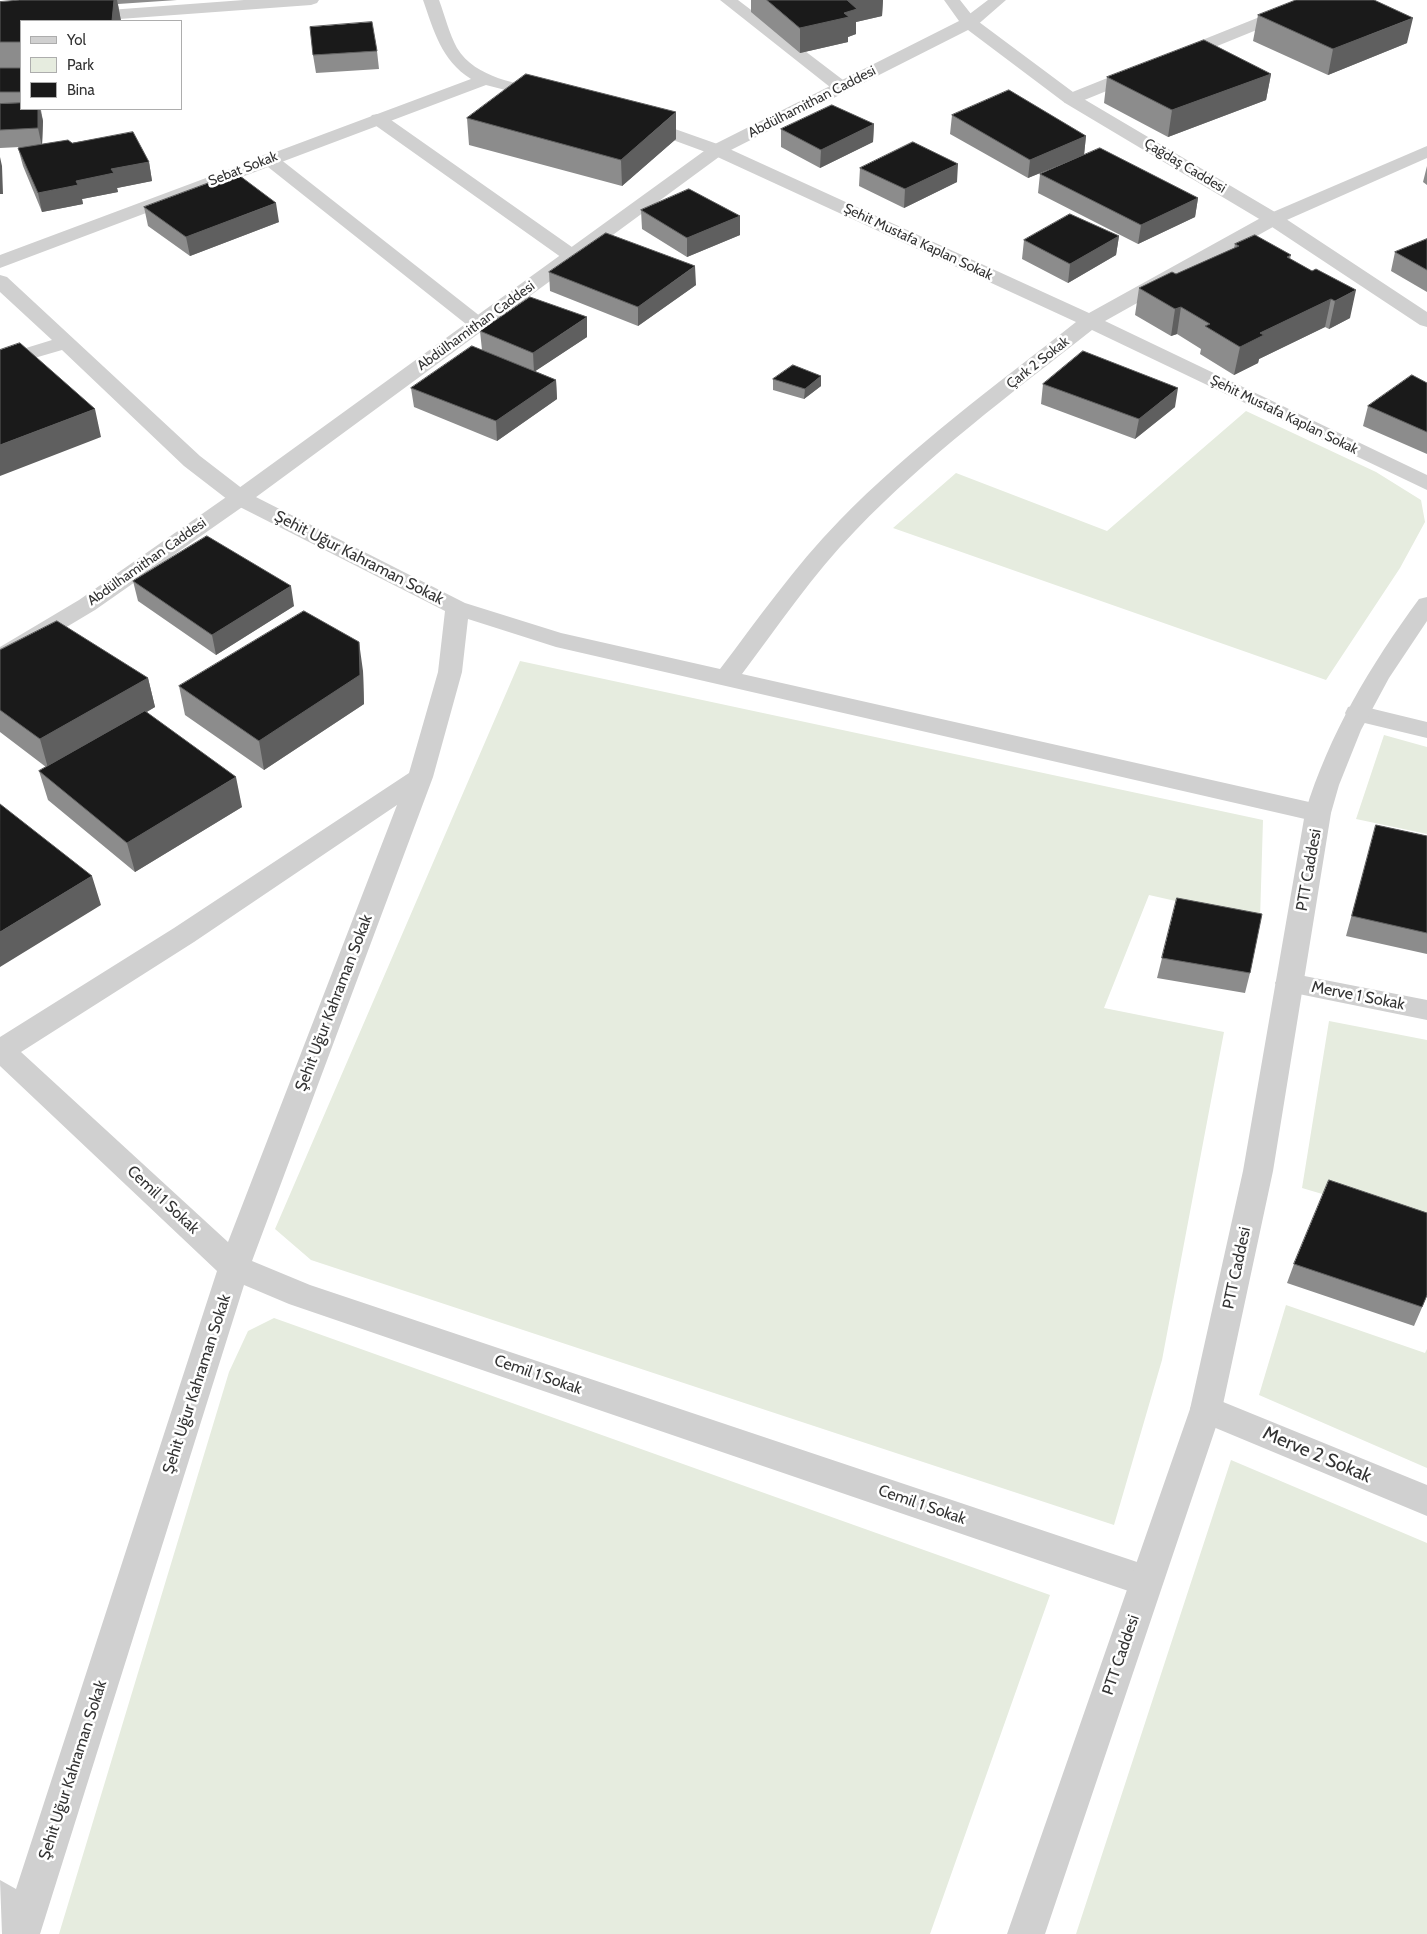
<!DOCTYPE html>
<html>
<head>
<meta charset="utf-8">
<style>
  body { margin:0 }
  #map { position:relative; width:1427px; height:1934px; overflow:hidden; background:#fff; font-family:Cabin,sans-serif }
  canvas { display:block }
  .legend { position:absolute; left:20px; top:20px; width:162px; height:90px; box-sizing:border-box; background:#fff; border:1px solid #adadad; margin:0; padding:6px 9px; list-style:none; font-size:15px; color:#333 }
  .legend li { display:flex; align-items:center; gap:10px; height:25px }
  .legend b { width:25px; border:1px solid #adadad }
</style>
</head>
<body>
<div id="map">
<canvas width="1427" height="1934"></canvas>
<ul class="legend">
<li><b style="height:6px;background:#d0d0d0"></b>Yol</li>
<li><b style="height:14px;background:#e6ecdf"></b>Park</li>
<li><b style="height:14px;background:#1a1a1a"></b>Bina</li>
</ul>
</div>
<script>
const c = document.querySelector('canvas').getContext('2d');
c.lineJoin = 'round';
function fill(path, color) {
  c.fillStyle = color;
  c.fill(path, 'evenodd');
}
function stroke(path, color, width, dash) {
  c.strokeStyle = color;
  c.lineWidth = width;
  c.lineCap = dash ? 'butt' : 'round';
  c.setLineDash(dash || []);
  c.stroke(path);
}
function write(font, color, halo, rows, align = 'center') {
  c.font = font + ' Cabin,sans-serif';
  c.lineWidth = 5;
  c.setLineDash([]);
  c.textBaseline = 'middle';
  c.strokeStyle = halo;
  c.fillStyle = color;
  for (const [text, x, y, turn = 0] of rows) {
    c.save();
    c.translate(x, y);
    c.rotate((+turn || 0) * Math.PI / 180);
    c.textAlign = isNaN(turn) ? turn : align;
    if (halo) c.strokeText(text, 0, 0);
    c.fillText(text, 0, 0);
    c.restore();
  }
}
const green = new Path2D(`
  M1246,411L1376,472L1421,500L1425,522L1400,568L1326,680L893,528L956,473L1107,531Z
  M520,661L1263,820L1260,920L1149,895L1104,1008L1224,1032L1162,1360L1114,1525L311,1260L275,1229Z
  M1384,735L1427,747V834L1356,819Z
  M1329,1021L1427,1040V1225L1302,1188Z
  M1286,1305L1425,1353L1427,1349V1468L1259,1395Z
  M274,1318L1050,1595L930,1934H59L229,1372L248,1331Z
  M1231,1460L1427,1543V1934H1076Z`);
const service = new Path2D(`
  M378,114L384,115L579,252L582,256L579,260H565L372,123L369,119L372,115Z
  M269,154L275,155L485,320L488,324L485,328L478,330L471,328L263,163L260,159L263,155Z`);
const minor = new Path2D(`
  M244,0H319L317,3L311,5L92,21H21V23L20,21L22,17L28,16Z
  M423,0H439C445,16 449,33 457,48C476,79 518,83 550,91L553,95L550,99L544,100L486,85L0,268V255L471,79C441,60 434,31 423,0Z
  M720,0H738L847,83L850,87L847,91H835Z
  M988,0H1006L975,27H963L961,23L963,19Z
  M1302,0H1325L1323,3L1077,103H1065L1062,99L1065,95Z
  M641,117L723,146L1089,313L1266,215L1427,146V158L1280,223L1105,321L1427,475V490L1092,330C1011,394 927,456 855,531C813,574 778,626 742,674L1318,804L1327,807L1331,813L1327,819L1318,822L556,647L468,619L462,672L433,777L252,1261L310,1285L1146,1565L1158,1570L1163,1581L1158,1592L1146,1597L289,1304L244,1285L40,1934H2L0,1880L16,1889L217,1271L0,1066V1037L174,928L409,773L438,672L445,611L232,503L184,466L62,350L0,368V356L52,340L0,292V275L7,277L200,456L248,493L465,603L561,633L720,669C758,619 795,566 839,521C911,447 995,386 1076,322L711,154L635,126L632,122L635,118ZM397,805L228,1242L21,1052L194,942Z
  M1357,705L1427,722V738L1348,719L1345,713L1348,707Z
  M1289,973L1427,1000V1020L1279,990L1275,983L1279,976Z
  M1206,1395L1427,1485V1516L1194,1419L1190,1409L1194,1399Z`);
const tertiary = new Path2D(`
  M944,0H960L975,19L1077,95L1280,215L1427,312V327L1420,325L1266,223L1065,103L968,30L723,154L248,503L95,610L8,662L0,665V647L79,600L232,493L711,146L959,21Z
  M1427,597V621L1389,678L1361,730L1339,785L1331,813L1273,1171L1222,1409L1045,1934H1007L1190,1409L1243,1171L1305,813C1329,734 1370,666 1419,599Z`);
const wall = new Path2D(`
  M20,0H177L118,4L121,21H21V109H45L44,110H41L43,121L42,144L72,143L149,162L152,181L117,188L118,192L82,199L83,204L42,212L23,166L18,148L20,147L0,148V2Z
  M751,0H883L882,16L856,22V34L848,37V42L800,53L751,12Z
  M1258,15L1407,43L1328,75L1253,41Z
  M377,51L379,69L316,73L313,55Z
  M1271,74L1266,100L1168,137L1104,103L1107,77Z
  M952,115L1086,136L1084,155L1198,198L1195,217L1138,244L1038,193L1040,174L1077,158L1028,178L950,134Z
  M467,118L676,139L622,186L469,145Z
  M874,124L873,142L820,168L781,147V129Z
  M1427,166V185L1423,182Z
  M860,168L957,182L904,208L859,186Z
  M144,207L279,222L190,256L148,226Z
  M641,210L740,216V235L687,257L642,229Z
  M1119,236L1116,255L1068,283L1022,259L1024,240Z
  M1427,239V292L1391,271L1395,252Z
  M1235,244L1291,255L1290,259L1312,271L1350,318L1329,329L1325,327L1259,359L1258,363L1234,375L1200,354L1201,349L1177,334L1171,336L1135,315L1139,288L1176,274L1234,248Z
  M549,272L696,285L638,326L550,291Z
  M480,331L587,337L535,371L556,380L557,399L497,441L414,407L411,388L482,350Z
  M821,376V386L804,399L773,390V379Z
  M1427,383V454L1363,426L1368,406Z
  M1043,384L1175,407L1135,439L1041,404Z
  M133,581L294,606L216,655L138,601Z
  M0,650L148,678L155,707L147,712L242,807L135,872L48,800L39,771L46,767L0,732Z
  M363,671L364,704L264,770L185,715L179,686Z
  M1376,825L1427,836V954L1346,936Z
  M1162,958L1250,973L1245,993L1157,978Z
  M1294,1264L1427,1296L1414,1326L1287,1283Z`);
const shadedWall = new Path2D(`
  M114,0H117L121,21H112Z
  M846,0H883L882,16L856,22V34L848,37V42L800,53V28Z
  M1413,18L1407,43L1328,75L1333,49Z
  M1271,74L1266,100L1168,137L1172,110Z
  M38,109H40L43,121L42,147L38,128Z
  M676,112V139L622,186L621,160Z
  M874,124L873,142L820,168L821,150Z
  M1086,136L1084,155L1028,178L1030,160Z
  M0,157L2,166L3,194H0Z
  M149,162L152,181L117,188L118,192L82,199L83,204L42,212L38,193L111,169Z
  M958,164L957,182L904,208L905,189Z
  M1198,198L1195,217L1138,244L1141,225Z
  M276,203L279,222L190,256L186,237Z
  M740,216V235L687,257V238Z
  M1119,236L1116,255L1068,283L1070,264Z
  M695,266L696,285L638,326V307Z
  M1356,290L1350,318L1329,329L1335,301Z
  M1331,299L1325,327L1259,359L1258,363L1234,375L1240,347L1260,333Z
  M1181,307L1177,334L1171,336L1175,309Z
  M587,317V337L534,372L533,353Z
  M821,376V386L804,399L805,389Z
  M556,380L557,399L497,441L496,421Z
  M1178,388L1175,407L1135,439L1139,419Z
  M95,409L101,437L0,476V445Z
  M291,586L294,606L216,655L212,635Z
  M359,642L363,671L364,704L264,770L259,741Z
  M148,678L155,707L48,768L40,739Z
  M236,777L242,807L135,872L127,843Z
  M92,876L101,905L0,967V932Z`);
const building = new Path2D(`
  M20,0H114L112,21H21V42H0V2Z
  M767,0H847L857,9L844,13L849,17L800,28Z
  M1296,0H1374L1413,18L1333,49L1258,15Z
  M372,22L377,51L313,55L310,27Z
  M1204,40L1271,74L1172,110L1107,77Z
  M0,68H21V92H0Z
  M526,74L676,112L621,160L467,118Z
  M1009,90L1086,136L1030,160L952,115Z
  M21,103V109H38V128L0,130V104Z
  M832,105L874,124L821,150L781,129Z
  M133,132L149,162L111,169L114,173L76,181L78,185L38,193L18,148L68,140L72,143Z
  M913,142L958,164L905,189L860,168Z
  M1100,148L1198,198L1141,225L1040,174Z
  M236,173L276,203L186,237L144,207Z
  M689,189L740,216L687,238L641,210Z
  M1070,214L1119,236L1070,264L1024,240Z
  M606,233L695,266L638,307L549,272Z
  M1255,235L1291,255L1287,257L1312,271L1316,269L1356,290L1335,301L1331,299L1260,333L1264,335L1240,347L1205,326L1210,324L1181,307L1175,309L1139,288L1172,272L1176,274L1239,246L1235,244Z
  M1427,239V270L1395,252Z
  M530,297L587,317L533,353L480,331Z
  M20,343L95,409L0,445V350Z
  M472,346L556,380L496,421L411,388Z
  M1083,351L1178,388L1139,419L1043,384Z
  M793,365L821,376L805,389L773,379Z
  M1412,375L1427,383V432L1368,406Z
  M207,536L291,586L212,635L133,581Z
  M304,611L359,642L360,675L259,741L179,686Z
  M57,621L148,678L40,739L0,710V650Z
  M145,711L236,777L127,843L39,771Z
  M0,804L92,876L0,932Z
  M1376,825L1427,836V933L1352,916Z
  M1177,898L1262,914L1250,973L1162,958Z
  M1329,1180L1427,1213V1295L1422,1307L1294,1264Z`);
const farStreetnames = [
  ["Abdülhamithan Caddesi",812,102,-27],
  ["Çağdaş Caddesi",1185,166,31],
  ["Sebat Sokak",243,169,-21],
  ["Şehit Mustafa Kaplan Sokak",918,242,25],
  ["Abdülhamithan Caddesi",476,326,-36],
  ["Çark 2 Sokak",1038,363,-38],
  ["Şehit Mustafa Kaplan Sokak",1284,415,26],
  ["Abdülhamithan Caddesi",147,562,-35]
];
const streetNames = [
  ["Şehit Uğur Kahraman Sokak",359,558,27],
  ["PTT Caddesi",1309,870,-80],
  ["Merve 1 Sokak",1358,996,11],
  ["Şehit Uğur Kahraman Sokak",334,1003,-69],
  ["Cemil 1 Sokak",163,1200,43],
  ["PTT Caddesi",1237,1268,-78],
  ["Cemil 1 Sokak",538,1375,19],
  ["Şehit Uğur Kahraman Sokak",197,1384,-72],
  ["Cemil 1 Sokak",922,1505,19],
  ["PTT Caddesi",1121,1655,-71],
  ["Şehit Uğur Kahraman Sokak",73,1770,-72]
];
const nearStreetnames = [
  ["Merve 2 Sokak",1317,1455,23]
];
fill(green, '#e6ecdf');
fill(service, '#d0d0d0');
fill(minor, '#d0d0d0');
fill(tertiary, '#d0d0d0');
fill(wall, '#8c8c8c');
fill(shadedWall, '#5f5f5f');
fill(building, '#1a1a1a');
stroke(building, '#5f5f5f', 1);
write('14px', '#333', '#fff', farStreetnames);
write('16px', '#333', '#fff', streetNames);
write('19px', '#333', '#fff', nearStreetnames);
</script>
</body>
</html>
